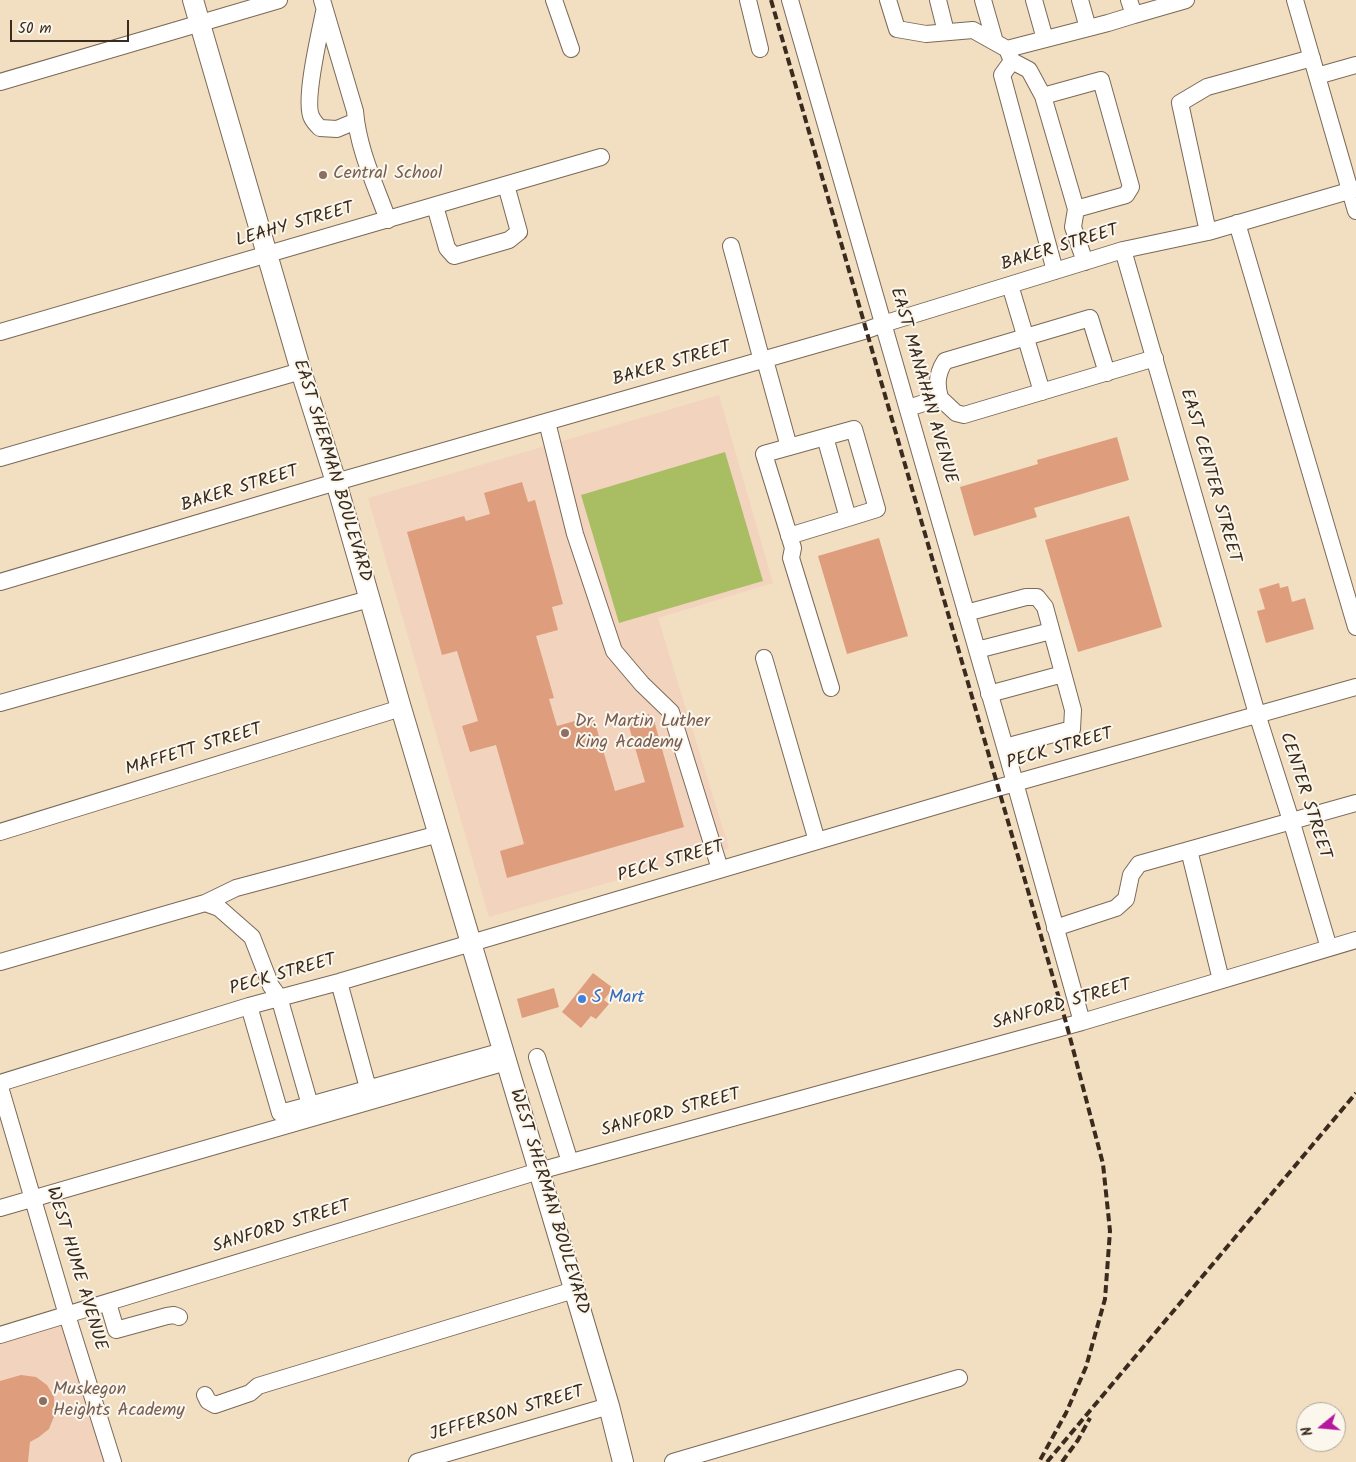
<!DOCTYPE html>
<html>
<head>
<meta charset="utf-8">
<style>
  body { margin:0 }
  #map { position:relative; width:1356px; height:1462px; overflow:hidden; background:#f2dec1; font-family:Kalam,sans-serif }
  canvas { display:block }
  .north { position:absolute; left:1296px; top:1402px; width:50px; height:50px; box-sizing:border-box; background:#fbf7ec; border:1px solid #aea59a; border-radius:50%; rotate:253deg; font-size:14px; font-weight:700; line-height:20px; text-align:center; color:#3b2a1e }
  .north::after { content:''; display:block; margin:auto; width:18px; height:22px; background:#b5179e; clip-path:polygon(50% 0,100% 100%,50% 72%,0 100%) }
  .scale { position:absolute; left:10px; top:20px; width:119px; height:22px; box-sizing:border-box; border:2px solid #3b2a1e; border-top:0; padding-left:6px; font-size:15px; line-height:18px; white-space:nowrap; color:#3b2a1e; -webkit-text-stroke:4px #fbf7ec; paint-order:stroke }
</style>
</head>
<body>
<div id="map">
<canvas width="1356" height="1462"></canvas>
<div class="north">N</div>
<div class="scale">50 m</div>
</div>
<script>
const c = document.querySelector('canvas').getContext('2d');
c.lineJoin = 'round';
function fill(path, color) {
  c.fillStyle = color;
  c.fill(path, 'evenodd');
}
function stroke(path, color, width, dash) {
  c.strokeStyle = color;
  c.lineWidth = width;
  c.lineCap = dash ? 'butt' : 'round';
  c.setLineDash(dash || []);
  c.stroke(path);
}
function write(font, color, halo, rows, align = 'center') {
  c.font = font + ' Kalam,sans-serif';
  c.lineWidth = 4;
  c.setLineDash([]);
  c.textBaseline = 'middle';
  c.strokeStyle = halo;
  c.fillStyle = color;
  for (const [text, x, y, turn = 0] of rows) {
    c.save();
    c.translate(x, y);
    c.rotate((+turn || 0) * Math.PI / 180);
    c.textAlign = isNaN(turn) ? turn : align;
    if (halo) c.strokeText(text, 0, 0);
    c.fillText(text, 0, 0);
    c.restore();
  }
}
const built = new Path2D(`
  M719,395L773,583L658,618L729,848L489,917L368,498Z
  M63,1321L104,1462H0V1339Z`);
const green = new Path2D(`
  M725,452L763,581L619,623L581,495Z`);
const building = new Path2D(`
  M1117,437L1129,480L1034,508L1037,517L974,536L960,487L1038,464L1037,460Z
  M522,482L528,502L535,500L563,604L552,607L558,630L536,636L554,698L549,699L557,726L593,716L615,791L645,782L628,723H630L629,720L649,714L650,717H653L684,827L507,878L500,851L524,844L496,745L470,752L462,726L478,721L457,651L442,655L407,532L464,516L466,521L490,514L484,493Z
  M1129,516L1162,627L1078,652L1045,540Z
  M879,538L908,636L847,654L818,556Z
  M1279,583L1280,588L1288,586L1292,602L1305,598L1314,629L1266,643L1257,611L1265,609L1259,589Z
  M593,973L613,988L604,1000L609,1004L596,1019L591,1016L581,1028L562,1012Z
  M554,988L559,1007L522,1018L517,999Z
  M21,1375L36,1377L47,1385L54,1397L55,1414L49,1429L39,1437L30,1442L28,1462H0V1381Z`);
const minor = new Path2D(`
  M322,0L355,111C358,149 375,184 388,220
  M554,0L571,49
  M748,0L760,49
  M790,0L1005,747L1082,1022
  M888,0L897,29L926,34L973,30L1007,49L1012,61L1029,70L1043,96L1076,209L1073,227L1085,262
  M938,0L946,32
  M983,0L995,42
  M1034,0L1045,39
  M1080,0L1088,28
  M1129,0L1134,15L1186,0
  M1295,0L1356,211
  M324,12C320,32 303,103 312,118C314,122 317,125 320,128L337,129L356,121
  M1007,49L1108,23L1134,15
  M1012,61L1002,75L1055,271
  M1317,76L1356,65
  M0,82L279,0
  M1043,96L1101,80L1131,187L1126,195L1076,209
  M435,206L447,248L454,256L509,240L519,232L506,185
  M1237,223L1356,627
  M1208,232L1180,103L1207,87L1312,58
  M731,246L762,361
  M1123,250L1257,714L1294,830L1329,948
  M1010,285L1042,392
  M0,332L601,157
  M765,360L789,447
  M940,398C936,384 937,373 945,361L1090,318L1107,373
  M908,408L940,398L956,413L964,415L1155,358
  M547,422L575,534L614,651L642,684L671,712L720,869
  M825,437L854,429L877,509L848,518
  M0,458L301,371
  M789,536L848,518L825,437L764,454L793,548L791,558L831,688
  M0,582L336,482L867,330L883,324L1123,250L1208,232L1356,189
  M966,613L1026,597H1037L1045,607L1073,710L1072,729L1005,747
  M977,650L1051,631
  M764,658L817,841
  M989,694L1063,674
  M0,703L369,599
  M0,832L401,708
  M1189,850L1221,980
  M205,903L236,888L439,834
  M1055,928L1116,908L1126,899L1131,875L1139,864L1356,803
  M0,962L205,903L219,908L252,937L271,986L279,997L310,1105L503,1051
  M339,982L368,1088
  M249,1006L280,1113L310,1105
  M537,1057L570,1162
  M0,1083L249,1006L339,982L997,788L1356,687
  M0,1087L67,1315L113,1462
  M0,1208L506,1062
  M108,1303L116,1330L167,1316L174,1315L179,1317
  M0,1335L539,1171L1082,1022L1356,940
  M205,1395L208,1401L215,1405L250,1393L258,1386L574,1290
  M417,1462L609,1406
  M673,1462L959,1378`);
const major = new Path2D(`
  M193,0L301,371L336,482L401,708L609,1406L623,1462`);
const rail = new Path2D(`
  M771,0L1067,1026L1103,1164L1110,1231L1105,1299L1086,1367L1066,1413L1039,1462
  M1047,1462L1356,1093
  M1062,1462L1078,1440L1090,1418`);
const markers = [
  [323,175,5,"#8d6e63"],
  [565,733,5,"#8d6e63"],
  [582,999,5,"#3f7fe0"],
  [43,1401,5,"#8d6e63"]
];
const educationNames = [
  ["Central School",333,175],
  ["Dr. Martin Luther",575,723],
  ["King Academy",575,744],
  ["Muskegon",53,1391],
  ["Heights Academy",53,1412]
];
const streetNames = [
  ["LEAHY STREET",295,226,-16],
  ["BAKER STREET",1060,249,-17],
  ["BAKER STREET",672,365,-16],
  ["EAST MANAHAN AVENUE",922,386,74],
  ["EAST SHERMAN BOULEVARD",331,471,73],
  ["EAST CENTER STREET",1209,476,74],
  ["BAKER STREET",240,490,-17],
  ["PECK STREET",1060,750,-16],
  ["MAFFETT STREET",194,751,-17],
  ["CENTER STREET",1304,796,72],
  ["PECK STREET",671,863,-16],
  ["PECK STREET",283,976,-16],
  ["SANFORD STREET",1062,1006,-16],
  ["SANFORD STREET",671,1114,-15],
  ["WEST SHERMAN BOULEVARD",548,1202,73],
  ["SANFORD STREET",282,1228,-17],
  ["WEST HUME AVENUE",75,1269,73],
  ["JEFFERSON STREET",507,1415,-16]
];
const shopNames = [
  ["S Mart",592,999]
];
fill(built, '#f2d4be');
fill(green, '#a9be62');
fill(building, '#de9d7c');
stroke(minor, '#7b6957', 18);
stroke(major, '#7b6957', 22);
stroke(minor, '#fff', 16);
stroke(major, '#fff', 20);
stroke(rail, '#3b2a1e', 4, [8, 4]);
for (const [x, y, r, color] of markers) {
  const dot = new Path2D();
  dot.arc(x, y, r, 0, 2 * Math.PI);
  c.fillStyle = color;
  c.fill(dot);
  stroke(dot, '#fbf7ec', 2);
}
write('18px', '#785e54', '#fbf7ec', educationNames, 'left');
write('18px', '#3b2a1e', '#fbf7ec', streetNames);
write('18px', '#366cbe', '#fbf7ec', shopNames, 'left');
</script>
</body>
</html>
